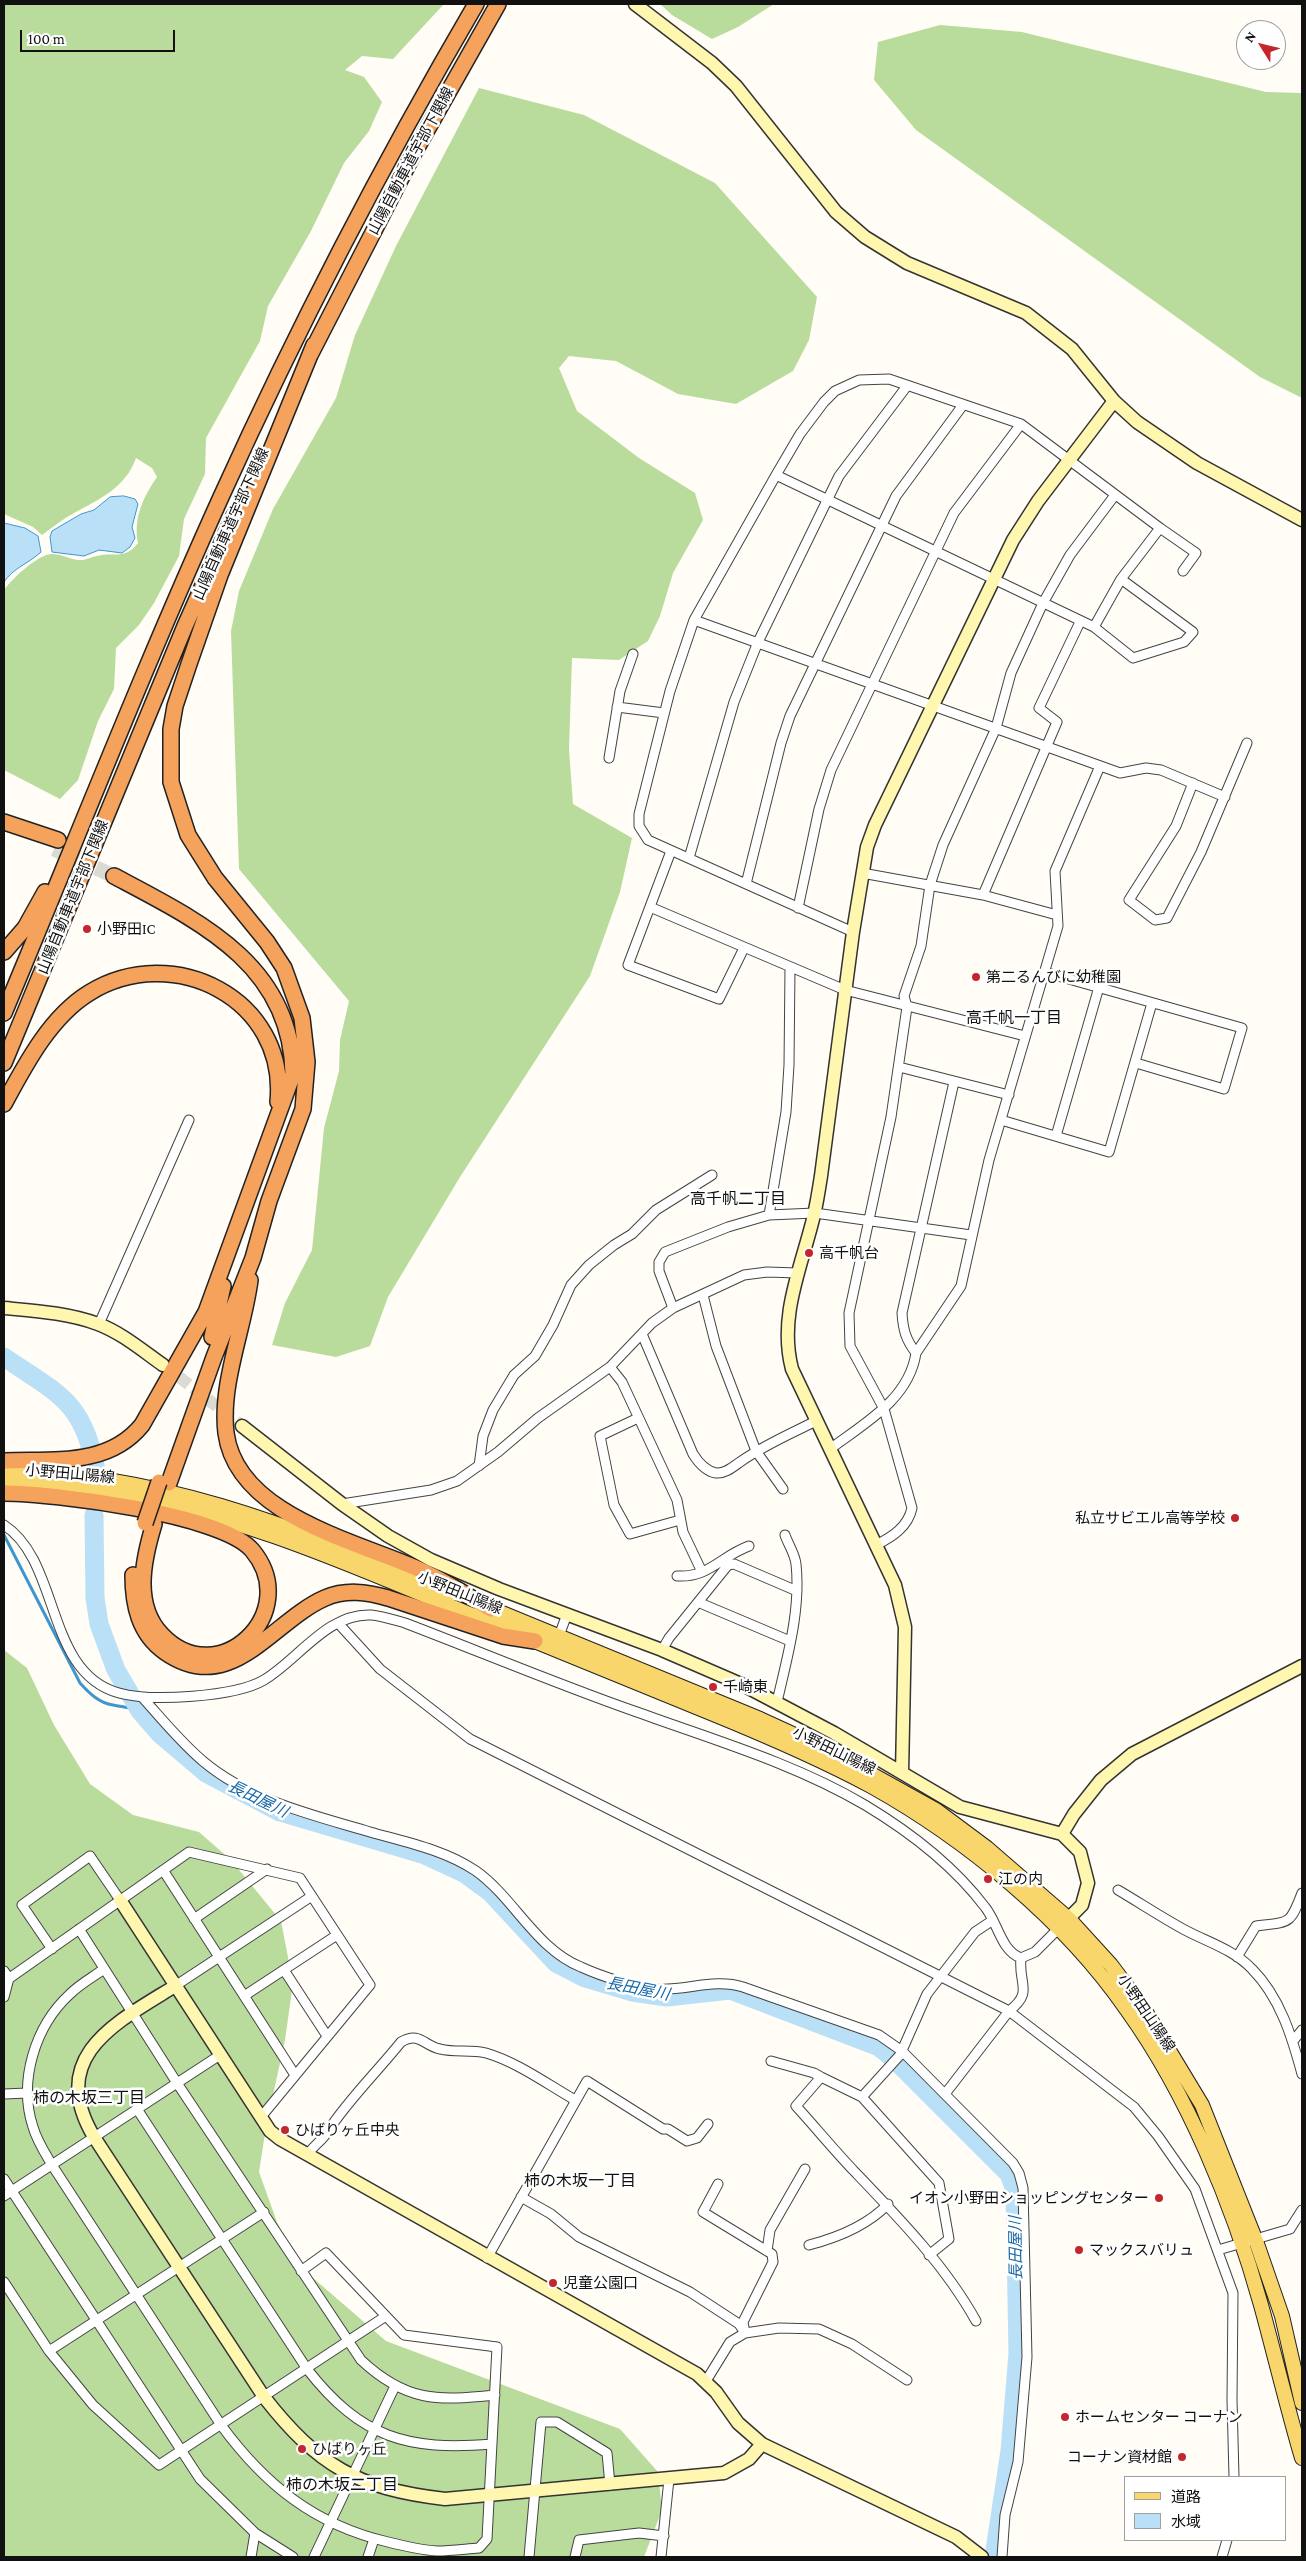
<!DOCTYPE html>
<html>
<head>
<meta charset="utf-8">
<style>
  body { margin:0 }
  #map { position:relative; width:1306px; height:2561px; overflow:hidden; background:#fffdf5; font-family:"Crimson Pro","Noto Sans JP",serif }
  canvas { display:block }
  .frame { position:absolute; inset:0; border:5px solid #111; pointer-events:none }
  .legend { position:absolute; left:1124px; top:2476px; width:162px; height:65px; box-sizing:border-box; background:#fff; border:1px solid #a0a0a0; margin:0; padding:6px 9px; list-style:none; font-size:15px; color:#111 }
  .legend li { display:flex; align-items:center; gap:10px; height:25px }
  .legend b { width:25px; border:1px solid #a0a0a0 }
  .north { position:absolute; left:1236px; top:20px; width:50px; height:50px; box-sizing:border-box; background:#fff; border:1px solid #a0a0a0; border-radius:50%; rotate:306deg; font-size:14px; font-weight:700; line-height:20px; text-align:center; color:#111 }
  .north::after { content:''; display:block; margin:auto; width:18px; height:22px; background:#c4262e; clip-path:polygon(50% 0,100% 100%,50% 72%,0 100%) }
  .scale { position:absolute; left:20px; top:30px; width:155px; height:22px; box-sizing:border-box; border:2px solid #111; border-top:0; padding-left:6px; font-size:15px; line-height:18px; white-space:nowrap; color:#111; -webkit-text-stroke:4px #fff; paint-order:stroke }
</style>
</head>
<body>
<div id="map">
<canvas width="1306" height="2561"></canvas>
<div class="frame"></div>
<ul class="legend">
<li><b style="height:6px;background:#f9d66b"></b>道路</li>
<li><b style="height:14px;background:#b9e0f7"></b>水域</li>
</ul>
<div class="north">N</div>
<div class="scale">100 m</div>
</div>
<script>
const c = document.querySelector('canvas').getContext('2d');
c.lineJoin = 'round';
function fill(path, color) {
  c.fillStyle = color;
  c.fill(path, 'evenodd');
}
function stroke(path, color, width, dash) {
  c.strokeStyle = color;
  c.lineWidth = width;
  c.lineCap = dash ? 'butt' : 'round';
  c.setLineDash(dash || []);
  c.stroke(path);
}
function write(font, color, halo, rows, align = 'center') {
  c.font = font + ' "Crimson Pro","Noto Sans JP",serif';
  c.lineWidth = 5;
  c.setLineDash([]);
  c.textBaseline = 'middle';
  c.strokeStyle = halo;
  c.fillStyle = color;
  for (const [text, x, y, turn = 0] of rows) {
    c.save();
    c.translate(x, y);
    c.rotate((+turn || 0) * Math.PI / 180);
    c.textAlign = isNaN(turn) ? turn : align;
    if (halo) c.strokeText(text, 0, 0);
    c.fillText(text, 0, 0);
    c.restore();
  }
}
const forest = new Path2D(`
  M4,4H444L393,59L362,56L345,70L364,77L382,102L369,131L344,163L311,231L268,306L260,341L206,438L205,474L184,519L179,556L154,603L139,625L116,648L114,689L98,721L78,780L60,799L4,770V590C12,579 38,554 52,554C61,554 70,559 78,560C84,561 91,557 97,556C115,551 124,561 138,543C133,519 143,497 157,477L152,468L136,458C126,487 100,499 74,513C63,519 53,527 42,535L33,527L4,514Z
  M660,4H774L738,27L712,39L672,15Z
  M940,25L1022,32L1266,92L1302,93V398L1260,377L916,130L874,80L878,42Z
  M479,88L584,115L715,183L817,297L809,340L793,371L736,404L678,394L616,361L569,356L559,368L577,411L639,458L695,493L703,520L673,573L660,616L648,641L619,660L572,658L569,749L573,804L632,838L620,892L590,976L460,1177L388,1297L370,1346L336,1357L272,1345L285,1303L312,1250L324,1128L339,1071L340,1040L349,1001L239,869L231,631L239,591L273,509L336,398L355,335L396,246Z
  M4,1650L27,1668L54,1725L90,1784L133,1815L199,1832L231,1860L281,1921L293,1983L285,2040L266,2127L259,2172L277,2222L298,2265L386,2341L620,2429L658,2472L662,2510L644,2557H4Z`);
const water = new Path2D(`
  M124,496L135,499L138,504L132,527L135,538L130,547L122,553L99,550L84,556L52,552L50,537L52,531L81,514L94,510L110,497Z
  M4,523L25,528L38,536L41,552C28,564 13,568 4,582Z`);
const stream = new Path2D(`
  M4,1535L80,1683C89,1693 99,1703 113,1705C123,1707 130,1707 140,1711`);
const river = new Path2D(`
  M4,1357C58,1394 84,1401 96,1471
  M94,1515L95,1598L99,1624L116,1670L140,1711L160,1734L206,1773L280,1812L425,1855L464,1873L490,1892L556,1963L585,1978L632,1992L667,1997L730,1990L879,2047L894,2059L1009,2174L1015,2190L1018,2353L1010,2451L994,2557`);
const secondaryTunnel = new Path2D(`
  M165,1366L242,1426`);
const highwayTunnel = new Path2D(`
  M54,849L114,876`);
const street = new Path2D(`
  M776,475L1094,627L1133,658L1184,642L1193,632L1121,579
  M1160,528L1196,553L1183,571
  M694,620L1120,773L1146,768L1161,770L1225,797
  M617,707L664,713
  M609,758L620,691L633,654
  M1193,783L1176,826L1129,900L1155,920L1167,918L1201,852L1247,743
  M671,851L628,965L719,999L744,948
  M689,858L734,702L758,642L839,476L907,386
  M862,873L983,895L1057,915
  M746,884L781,743L790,716L896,496L963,405
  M983,895L1057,722L1039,708L1080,622
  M650,907L845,990L1025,1036
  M798,908L819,809L831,770L954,513L1021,424
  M853,932L648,840L639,826V814L670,691L694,620L776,475L800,434L824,402L835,391L859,380L889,379L1021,424L1160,528L1121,579L1094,627
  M1044,972L1242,1028L1224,1089L1136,1063
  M899,1067L1009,1095
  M1001,1120L1109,1152L1152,1003
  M1056,1136L1099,987
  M769,1215L786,1112L789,1065L790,967
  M703,1295L716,1346L756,1451L783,1489
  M673,1308L659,1271V1262L665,1252L728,1227L769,1215L815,1213L971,1235
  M99,1324L189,1120
  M642,1334L693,1454C698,1462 705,1471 716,1473C725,1474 733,1467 740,1462C764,1445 790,1434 816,1421
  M916,1353C906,1340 903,1330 902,1313L954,1082
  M610,1367L622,1382L677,1500L683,1532L702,1572
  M638,1418L600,1436L614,1505L630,1534L680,1520
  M830,1449C865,1423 909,1399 916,1353L961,1286L989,1160L1058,926L1055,871L1100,766
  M479,1466L483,1436L493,1410L514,1375L535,1356L553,1325L571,1285L589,1265L614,1245L632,1234L656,1210L712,1175
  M342,1504L431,1490L457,1481L498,1452L538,1418L610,1367L652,1323L673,1308L744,1275L767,1272L798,1273
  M4,1525C61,1562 45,1673 119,1693C151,1702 235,1697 264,1680C298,1660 327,1613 371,1615C383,1616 394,1620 405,1623C481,1652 557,1684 634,1711C711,1739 794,1763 865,1805C910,1832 953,1865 985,1907C998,1923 1001,1951 1021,1958L1035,1952L1060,1927
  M876,1545C892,1537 908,1527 912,1508L884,1409L850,1346L849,1313L891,1117L907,1007L904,996L921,946L930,885L943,845L996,728L1011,673L1043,603L1070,555L1115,495
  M677,1576C709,1578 721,1556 749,1546
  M700,1603L790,1641
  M338,1623L380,1669L470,1739L1009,2011L1134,2107L1158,2136L1195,2189L1233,2293L1232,2400L1234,2477
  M559,1636L567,1614
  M662,1650L669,1638L728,1565L734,1564L797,1591
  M142,1697C162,1719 181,1743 204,1762C251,1801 313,1815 370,1832C406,1842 445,1850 476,1871C514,1898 536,1949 581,1967C601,1976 636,1988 657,1989C686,1991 714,1978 743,1987L879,2035L902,2051L1013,2163L1019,2173L1023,2188L1027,2357L1018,2462L1005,2515L1002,2557
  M777,1702C787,1658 801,1610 796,1564C795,1554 788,1544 785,1535
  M163,1870L295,2075
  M1118,1890C1140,1903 1161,1917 1183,1929C1207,1942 1233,1949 1252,1969C1280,1997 1292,2037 1302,2074
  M194,1919L267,1869
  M79,1929L177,2083L361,2360C406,2402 437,2401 495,2395
  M52,1949L22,1905L90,1856L120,1900
  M1237,1957L1256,1926C1290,1922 1290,1925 1302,1893
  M104,1969C93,1977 80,1984 70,1994C35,2026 18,2081 33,2127C37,2141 45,2153 52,2165L221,2425C265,2485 315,2525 388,2542C404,2546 421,2550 437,2551C451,2551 465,2549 479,2548L487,2539L497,2347L404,2335L326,2253L301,2271
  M284,1970L327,2036
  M4,1971L9,1978L4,1997
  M4,1982L189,1852L300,1878L370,1985L261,2117
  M175,1986L312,1896
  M244,1996L337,1935
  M1293,2041L1302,2030
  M771,2061L814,2073L821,2077
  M4,2094L27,2093
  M945,2094L1009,2011C1034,1992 1018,1984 1021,1958
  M862,2097L939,2183L949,2239L929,2255
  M137,2109L307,2369C361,2438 407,2451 492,2444
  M308,2154C313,2146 323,2140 328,2131C348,2100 377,2072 401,2042C420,2031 424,2046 440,2049C455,2053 471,2049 486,2053C517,2062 547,2084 575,2100
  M4,2179L200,2479L255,2533L293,2557
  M4,2196L220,2055
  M521,2197L551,2214L579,2237L690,2292L739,2324L745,2333L779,2328L819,2329L852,2344L907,2380
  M809,2245C836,2238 868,2225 888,2204
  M1218,2250L1290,2229L1302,2210
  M767,2251L770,2230L805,2169
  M487,2258L587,2081L663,2129H668L687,2141L697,2138L708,2124
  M4,2282L49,2351L93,2405L159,2465L386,2316
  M976,2321C945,2265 898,2217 854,2171C834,2150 816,2128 796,2106L821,2077L862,2097L900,2055L927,1994L975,1932L993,1920
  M49,2351L264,2212
  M706,2381L730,2342L745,2333L743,2322L773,2262L772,2254L767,2251L703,2212L718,2184
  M251,2557L255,2533
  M314,2557L395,2386
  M368,2557L374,2539
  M529,2557L541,2422H557L607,2453L610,2485
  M575,2557L579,2540L639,2533L664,2536
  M661,2557L669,2479
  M1222,2557L1227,2540`);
const secondary = new Path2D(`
  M635,4L712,63L736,86L836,212L865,237L907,263L1026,313L1072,349L1114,401L1137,422L1197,463L1302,520
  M4,1308C36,1311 68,1313 98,1324C122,1333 143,1351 163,1365
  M242,1426L342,1504L388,1536L431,1560L499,1589L662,1650L743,1685L834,1733L960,1807L1062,1834L1080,1852L1088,1883L1082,1905L1062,1925
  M902,1773L905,1627L895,1585L792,1369C778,1316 802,1266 814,1215C817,1202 819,1189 821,1176L853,932L867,847L875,825L1013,540L1038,501L1114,401
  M1062,1834L1074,1814L1101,1780L1132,1754L1302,1666
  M120,1900L270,2131L280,2139L697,2374L716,2392L738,2423L762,2444L956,2537L982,2557
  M175,1986C117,2022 46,2056 94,2137L264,2397C318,2466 358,2489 445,2499L724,2473L749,2459L762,2444`);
const primary = new Path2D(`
  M4,1472C164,1471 308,1534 453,1593
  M4,1485C36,1486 68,1486 100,1491C245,1513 380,1578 515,1633C580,1660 646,1686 711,1713C765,1735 819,1758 871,1786C966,1839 1065,1920 1127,2010C1188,2095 1233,2205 1261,2305C1275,2356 1287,2407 1302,2458
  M480,1604L760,1719L830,1751L936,1810L987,1848L1069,1919L1111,1965L1144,2009L1202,2105L1256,2241L1282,2316L1302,2403`);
const highway = new Path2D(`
  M310,355L415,151L498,4
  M4,822L58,840
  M4,952L25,928L45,892
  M4,1013C76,841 144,667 221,497C297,329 383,163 476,4
  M4,1063L185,626L234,516
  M4,1104C25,1065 50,1017 89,993C173,941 288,999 278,1102
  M250,1280C244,1328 220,1384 226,1433C237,1517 361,1542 425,1572C448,1583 469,1597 491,1609
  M212,1337L223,1286
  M4,1461C53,1459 108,1467 142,1425L206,1312L293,1074C292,965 199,921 114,876
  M169,1483L214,1357L253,1258L269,1201L303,1109L307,1062L302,1018L284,968L267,942L215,878L188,835L171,782V729L175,706L189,664L220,575L314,345
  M4,1493C53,1493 221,1514 252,1550C304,1612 218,1694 162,1635C133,1605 143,1560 154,1524
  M133,1575C133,1605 139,1634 165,1652C231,1698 272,1621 325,1598C346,1589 367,1592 388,1598L503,1636L535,1641`);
const highwayBridge = new Path2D(`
  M145,1523L159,1482`);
const markers = [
  [87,929,5,"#c4262e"],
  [976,977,5,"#c4262e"],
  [809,1253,5,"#c4262e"],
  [1235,1518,5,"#c4262e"],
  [713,1687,5,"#c4262e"],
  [988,1879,5,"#c4262e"],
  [285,2130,5,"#c4262e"],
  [1159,2198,5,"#c4262e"],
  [1079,2250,5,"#c4262e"],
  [553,2283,5,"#c4262e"],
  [1065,2417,5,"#c4262e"],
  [302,2449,5,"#c4262e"],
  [1182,2457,5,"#c4262e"]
];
const streetNames = [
  ["山陽自動車道宇部下関線",411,161,-62],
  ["山陽自動車道宇部下関線",231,524,-66],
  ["山陽自動車道宇部下関線",73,897,-68],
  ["小野田山陽線",70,1474,5],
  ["小野田山陽線",460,1593,22],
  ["小野田山陽線",834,1751,26],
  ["小野田山陽線",1146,2013,56]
];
const poiNames = [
  ["小野田IC",97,929],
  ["第二るんびに幼稚園",986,977],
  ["高千帆台",819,1253],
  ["私立サビエル高等学校",1225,1518,"right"],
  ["千崎東",723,1687],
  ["江の内",998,1879],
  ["ひばりヶ丘中央",295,2130],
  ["イオン小野田ショッピングセンター",1149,2198,"right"],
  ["マックスバリュ",1089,2250],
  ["児童公園口",563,2283],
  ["ホームセンター コーナン",1075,2417],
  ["ひばりヶ丘",312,2449],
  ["コーナン資材館",1172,2457,"right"]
];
const neighbourhoodNames = [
  ["高千帆一丁目",1014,1018],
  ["高千帆二丁目",738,1199],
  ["柿の木坂三丁目",89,2098],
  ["柿の木坂一丁目",580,2181],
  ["柿の木坂二丁目",342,2485]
];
const waterNames = [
  ["長田屋川",258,1799,26],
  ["長田屋川",638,1989,11],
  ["長田屋川",1016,2248,-91]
];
fill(forest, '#b9dc9c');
fill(water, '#b9e0f7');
stroke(water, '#3f96cf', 1);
stroke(stream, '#3f96cf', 3);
stroke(river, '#b9e0f7', 19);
stroke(secondaryTunnel, '#dbdad3', 12, [12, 6]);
stroke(highwayTunnel, '#dbdad3', 15, [15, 8]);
stroke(street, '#444', 11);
stroke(secondary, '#333', 15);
stroke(primary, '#222', 16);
stroke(highway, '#222', 18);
stroke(street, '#fff', 9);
stroke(secondary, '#fff6b0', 12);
stroke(primary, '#f9d66b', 14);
stroke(highway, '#f5a25d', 15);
stroke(highwayBridge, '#222', 18, []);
stroke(highwayBridge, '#f5a25d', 15);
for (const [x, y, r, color] of markers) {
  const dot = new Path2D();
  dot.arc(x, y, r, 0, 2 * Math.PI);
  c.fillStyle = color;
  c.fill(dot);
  stroke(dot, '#fff', 2);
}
write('15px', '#111', '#fff', streetNames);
write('15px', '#111', '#fff', poiNames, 'left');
write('16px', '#111', '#fff', neighbourhoodNames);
write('italic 16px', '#1768a6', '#fff', waterNames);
</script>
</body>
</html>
